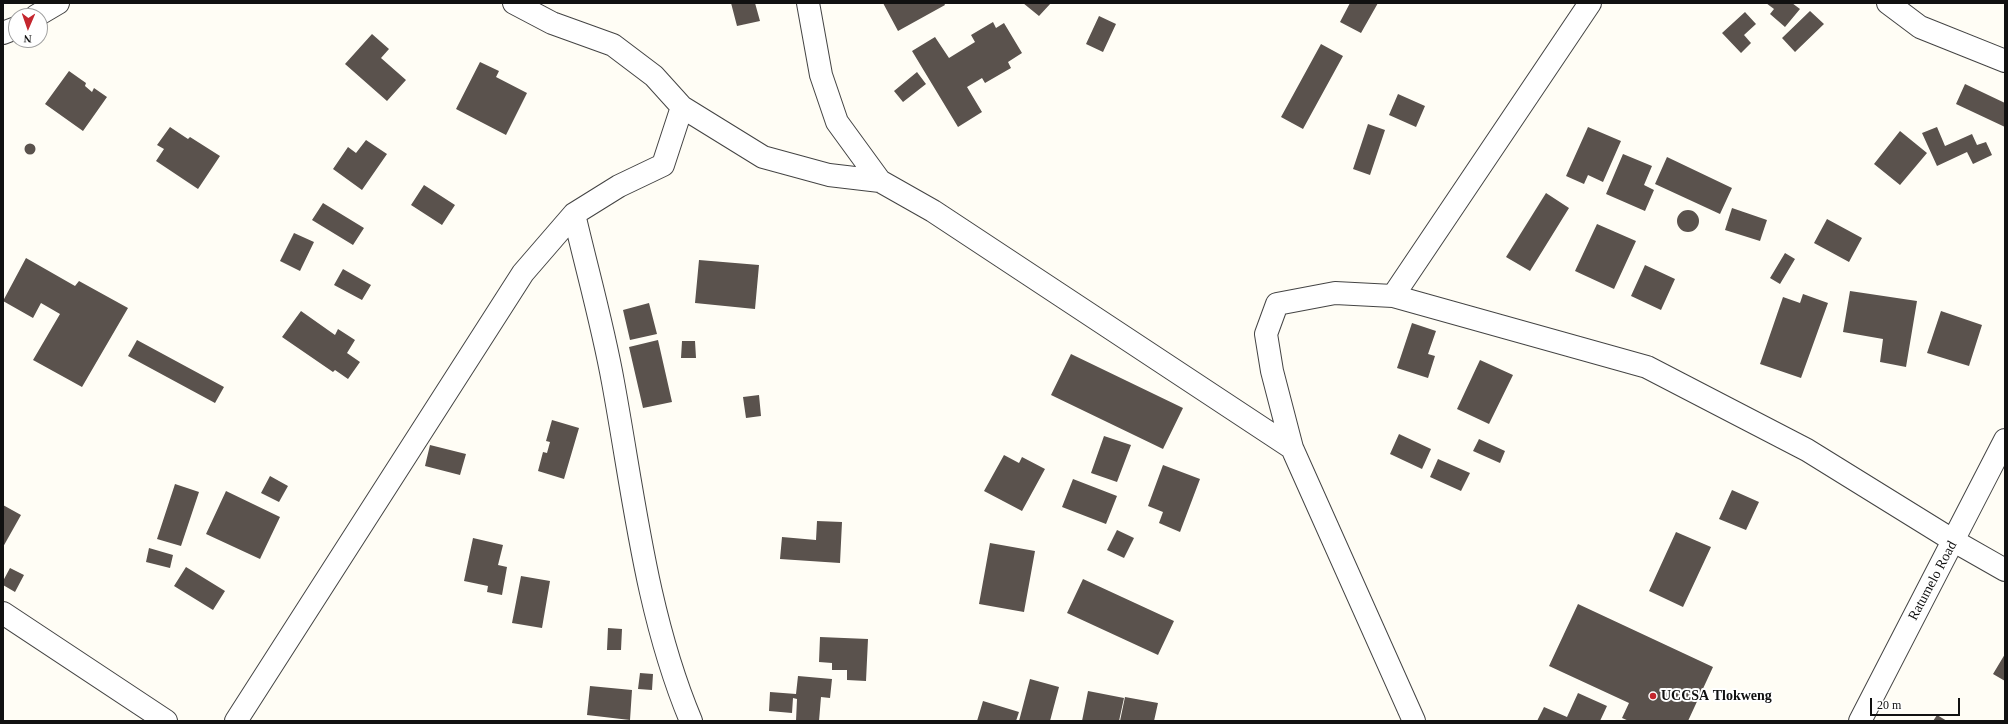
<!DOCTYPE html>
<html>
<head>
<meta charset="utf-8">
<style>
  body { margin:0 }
  #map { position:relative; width:2008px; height:724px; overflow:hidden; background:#fffdf5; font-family:"Times New Roman",serif }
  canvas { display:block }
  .frame { position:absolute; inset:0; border:4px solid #111; pointer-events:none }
  .north { position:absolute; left:8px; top:8px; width:40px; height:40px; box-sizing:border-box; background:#fff; border:1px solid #a0a0a0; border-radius:50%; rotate:182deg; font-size:11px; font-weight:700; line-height:16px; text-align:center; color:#111 }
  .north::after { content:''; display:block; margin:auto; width:14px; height:18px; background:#c4262e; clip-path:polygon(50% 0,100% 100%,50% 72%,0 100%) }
  .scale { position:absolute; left:1870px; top:698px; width:90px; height:18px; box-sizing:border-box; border:2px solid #111; border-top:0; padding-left:5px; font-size:12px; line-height:14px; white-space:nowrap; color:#111; -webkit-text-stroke:3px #fff; paint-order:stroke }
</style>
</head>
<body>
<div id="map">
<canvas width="2008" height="724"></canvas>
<div class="frame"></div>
<div class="north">N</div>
<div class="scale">20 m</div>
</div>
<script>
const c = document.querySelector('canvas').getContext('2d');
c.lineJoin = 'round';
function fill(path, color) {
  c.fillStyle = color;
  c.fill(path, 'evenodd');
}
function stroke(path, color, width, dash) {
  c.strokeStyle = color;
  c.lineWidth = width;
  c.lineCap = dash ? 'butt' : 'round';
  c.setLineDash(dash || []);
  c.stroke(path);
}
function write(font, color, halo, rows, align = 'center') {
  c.font = font + ' "Times New Roman",serif';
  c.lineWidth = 4;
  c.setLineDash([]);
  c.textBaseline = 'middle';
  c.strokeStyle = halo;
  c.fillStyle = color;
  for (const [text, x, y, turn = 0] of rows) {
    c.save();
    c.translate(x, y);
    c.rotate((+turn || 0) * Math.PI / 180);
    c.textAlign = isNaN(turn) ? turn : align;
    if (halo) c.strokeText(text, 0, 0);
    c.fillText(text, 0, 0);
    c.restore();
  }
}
const building = new Path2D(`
  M731,3H755L760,21L737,26Z
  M883,3H944L945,5L898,31Z
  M1023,3H1051L1039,16Z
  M1350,3H1378L1361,33L1340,22Z
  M1766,3H1792L1800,9L1785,27L1770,14L1774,9Z
  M1810,11L1824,24L1795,52L1782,38Z
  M1745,12L1756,24L1744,35L1751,43L1741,53L1722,33Z
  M1099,16L1116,24L1103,52L1086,44Z
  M993,22L996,28L1004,23L1022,53L1008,62L1011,68L985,83L982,78L967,87L982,112L958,127L912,51L935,37L949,58L975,42L971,35Z
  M372,34L389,49L381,58L406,80L387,101L345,64Z
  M1321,44L1343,56L1303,129L1281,117Z
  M480,62L499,71L496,77L527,93L506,135L456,109Z
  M69,71L86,83L85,86L92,92L94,88L107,97L83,131L45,104Z
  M917,72L926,84L903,102L894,91Z
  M1965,84L2005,103V127L1956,104Z
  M1398,94L1425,106L1416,127L1389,115Z
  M1368,124L1385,130L1370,175L1353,169Z
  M170,127L188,139L190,137L220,156L198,189L156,161L164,149L157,145Z
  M1588,127L1621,141L1603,182L1588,175L1584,184L1566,176Z
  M1937,127L1945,146L1972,134L1977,145L1986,142L1992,155L1973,164L1967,152L1937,166L1922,133Z
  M1900,131L1927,153L1900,185L1874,164Z
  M366,140L387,154L362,190L333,169L348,147L356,153Z
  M24.5 149a5.5 5.5 0 1 1 11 0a5.5 5.5 0 1 1-11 0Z
  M1623,154L1652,166L1644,185L1654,190L1645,211L1606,194Z
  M1667,157L1732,188L1720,214L1655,184Z
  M424,185L455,205L442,225L411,205Z
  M1546,193L1569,208L1530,271L1506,257Z
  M323,203L364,228L353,245L312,220Z
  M1732,208L1767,220L1760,241L1725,230Z
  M1677 221a11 11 0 1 1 22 0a11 11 0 1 1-22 0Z
  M1827,219L1862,238L1849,262L1814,243Z
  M1597,224L1636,241L1614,289L1575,271Z
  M294,233L314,242L300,271L280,261Z
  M1785,253L1795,259L1780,284L1770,278Z
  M26,258L75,286L79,281L128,308L82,387L33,360L60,314L41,303L33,318L3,301Z
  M699,260L759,265L755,309L695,303Z
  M1645,265L1675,279L1661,310L1631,296Z
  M343,269L371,285L362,300L334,285Z
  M1850,291L1917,301L1906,367L1880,362L1883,339L1843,332Z
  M1803,294L1828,303L1801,378L1760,364L1783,297L1800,303Z
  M649,303L657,334L630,340L623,310Z
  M301,311L335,335L338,329L355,340L347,353L360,362L348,379L335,370L333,372L282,337Z
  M1941,311L1982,325L1969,366L1927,353Z
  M1412,323L1436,331L1428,354L1435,356L1428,378L1397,368Z
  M137,340L224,387L215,403L128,356Z
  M658,340L672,402L643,408L629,347Z
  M682,341H695L696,358H681Z
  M1071,354L1183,408L1163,449L1051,395Z
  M1480,360L1513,375L1489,424L1457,409Z
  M759,395L761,416L746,418L743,397Z
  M552,420L579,428L564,479L538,471L543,452L547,453L550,442L546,441Z
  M1399,434L1431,449L1422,469L1390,454Z
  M1104,436L1131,445L1117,482L1091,473Z
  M1479,439L1505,451L1500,463L1473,451Z
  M430,445L466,454L460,475L425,466Z
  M1004,455L1019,463L1022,457L1045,469L1022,511L984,491Z
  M1438,459L1470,473L1461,491L1430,477Z
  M1163,465L1200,479L1180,532L1159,523L1163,512L1148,506Z
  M270,476L288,486L279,502L261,493Z
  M1073,479L1117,496L1106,524L1062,507Z
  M175,484L199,492L181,546L157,539Z
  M1732,490L1759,502L1746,530L1719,519Z
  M226,491L280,517L260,559L206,534Z
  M3,505L21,515L3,547Z
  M817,521L842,522L840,563L780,559L782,537L816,540Z
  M1117,530L1134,538L1124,558L1107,550Z
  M1676,532L1711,547L1683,607L1649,591Z
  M473,538L503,545L498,565L507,567L502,595L487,592L488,586L464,581Z
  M990,543L1035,551L1024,612L979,604Z
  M149,548L173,555L170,568L146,562Z
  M186,567L225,591L213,610L174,586Z
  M10,568L24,575L15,592L3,585V581Z
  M521,576L550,581L542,628L512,623Z
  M1083,579L1174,621L1158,655L1067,613Z
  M1578,604L1713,667L1688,721H1629L1622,718L1629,703L1549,666Z
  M608,628L622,629L621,650H607Z
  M820,637L868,639L866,681L847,680V670H832V663L819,662Z
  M2005,654V681L1993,674Z
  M640,673L653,674L652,690L638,689Z
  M798,676L832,679L830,698L821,697L819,721H796L797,699L793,698L792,713L769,711L770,692L796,694Z
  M1030,679L1059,687L1050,721H1019Z
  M590,686L632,690L630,720L587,715Z
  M1088,691L1124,698L1119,721H1082Z
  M1578,693L1607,706L1600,721H1537L1544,707L1567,717Z
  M1125,697L1158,703L1154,721H1120Z
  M983,701L1019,712L1016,721H977Z
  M1937,715L1947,721H1933Z`);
const minor = new Path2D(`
  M514,3L552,23L613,45L654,76L682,107L763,157L829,175L880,181
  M808,3L821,75L837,122L880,181L933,211L1292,448L1414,721
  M1888,3L1920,27L2005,61
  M36,16L58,3
  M3,33L16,28
  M574,214C587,270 603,326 613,382C634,496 646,614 691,721
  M1393,296L1647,367L1807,450L1954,541L2005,570
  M1292,448L1272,371L1266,334L1277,304L1335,293L1393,296L1590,3
  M3,613L166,721
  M236,721L523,273L574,214L619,186L663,165L682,107
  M1860,721L2005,440`);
const markers = [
  [1653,696,4,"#c4262e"]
];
const streetNames = [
  ["Ratumelo Road",1933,581,-62]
];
const poiNames = [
  ["UCCSA Tlokweng",1661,696]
];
fill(building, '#5a524d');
stroke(minor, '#444', 24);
stroke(minor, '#fff', 22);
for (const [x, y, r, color] of markers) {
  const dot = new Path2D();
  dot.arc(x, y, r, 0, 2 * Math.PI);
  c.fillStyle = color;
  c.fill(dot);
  stroke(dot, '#fff', 1.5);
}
write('14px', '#111', '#fff', streetNames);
write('bold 14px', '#111', '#fff', poiNames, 'left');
</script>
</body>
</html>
